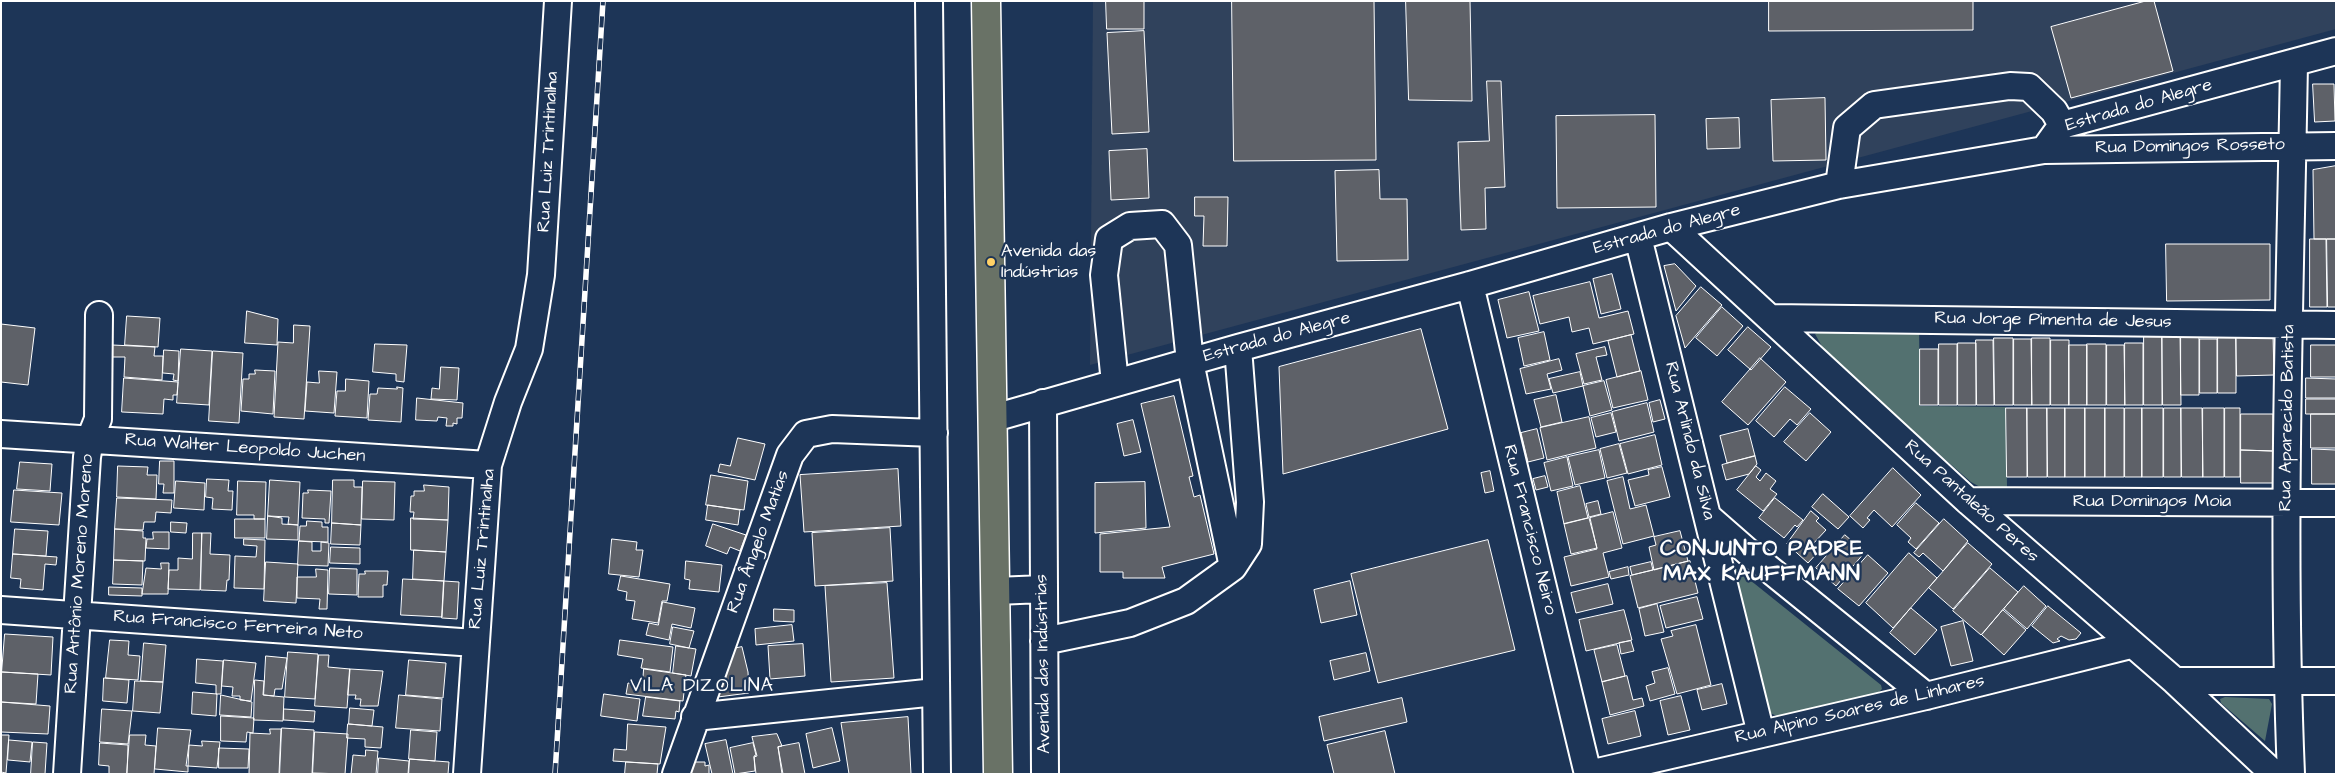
<!DOCTYPE html>
<html>
<head>
<meta charset="utf-8">
<style>
  body { margin:0 }
  #map { position:relative; width:2337px; height:775px; overflow:hidden; background:#1d3557; font-family:"Architects Daughter",sans-serif }
  canvas { display:block }
  .frame { position:absolute; inset:0; border:2px solid #fff; pointer-events:none }
</style>
</head>
<body>
<div id="map">
<canvas width="2337" height="775"></canvas>
<div class="frame"></div>
</div>
<script>
const c = document.querySelector('canvas').getContext('2d');
c.lineJoin = 'round';
function fill(path, color) {
  c.fillStyle = color;
  c.fill(path, 'evenodd');
}
function stroke(path, color, width, dash) {
  c.strokeStyle = color;
  c.lineWidth = width;
  c.lineCap = dash ? 'butt' : 'round';
  c.setLineDash(dash || []);
  c.stroke(path);
}
function write(font, color, halo, rows, align = 'center') {
  c.font = font + ' "Architects Daughter",sans-serif';
  c.lineWidth = 4.5;
  c.setLineDash([]);
  c.textBaseline = 'middle';
  c.strokeStyle = halo;
  c.fillStyle = color;
  for (const [text, x, y, turn = 0] of rows) {
    c.save();
    c.translate(x, y);
    c.rotate((+turn || 0) * Math.PI / 180);
    c.textAlign = isNaN(turn) ? turn : align;
    if (halo) c.strokeText(text, 0, 0);
    c.fillText(text, 0, 0);
    c.restore();
  }
}
const built = new Path2D(`
  M1093,1H2336V29L1090,365Z`);
const green = new Path2D(`
  M1919,325L1920,406L2006,407L2007,487H1980L1971,482L1828,357L1815,334L1820,331Z
  M1735,568L1881,685L1882,689L1878,693L1777,716L1770,713L1733,570Z
  M2225,697L2269,699L2272,704L2265,741L2221,703L2220,699Z`);
const building = new Path2D(`
  M1106,1H1144V29H1107Z
  M1232,1H1374L1376,160L1234,161Z
  M1406,1H1470L1472,101L1409,100Z
  M1769,1H1973V30L1769,31Z
  M2146,1H2154L2173,71L2071,98L2051,27Z
  M1144,31L1149,132L1112,134L1107,33Z
  M1487,81H1501L1505,187L1485,188L1486,229L1461,230L1458,142L1489,141Z
  M2313,84H2334L2335,121L2315,122Z
  M1825,98L1826,160L1773,161L1771,100Z
  M1655,115L1656,207L1557,208L1556,116Z
  M1739,118L1740,148L1707,149L1706,119Z
  M1147,149L1149,198L1111,200L1109,151Z
  M2336,166V239H2314L2313,170Z
  M1379,170L1380,199H1407L1408,260L1337,261L1335,171Z
  M1195,197H1228L1227,246H1203L1204,216H1195Z
  M2310,239H2326L2327,307H2310Z
  M2327,239H2336V307H2328Z
  M2166,244H2270V300L2167,301Z
  M1675,264L1696,286L1676,311L1664,266Z
  M1612,274L1621,309L1601,314L1593,279Z
  M1590,282L1599,318L1628,311L1634,334L1593,344L1589,328L1572,332L1569,317L1540,324L1533,296Z
  M1701,287L1722,305L1685,348L1676,316Z
  M1529,292L1539,331L1507,338L1498,300Z
  M1722,307L1743,326L1717,356L1696,338Z
  M247,311L278,319L277,345L245,343Z
  M127,316L160,318L158,347L125,345Z
  M1,324L35,328L28,385L1,382Z
  M294,325L310,326L304,419L274,417L278,342L293,343Z
  M1748,327L1771,347L1751,370L1728,350Z
  M1421,329L1448,429L1283,474L1279,367Z
  M1544,332L1550,360L1524,366L1518,338Z
  M2144,333H2162V405H2144Z
  M2162,334H2180L2181,405H2163Z
  M1631,335L1640,371L1617,377L1608,341Z
  M2181,336H2199V395H2181Z
  M2236,336H2273L2274,375L2237,376Z
  M2218,337H2236V393H2218Z
  M1994,338H2013V405H1995Z
  M2032,338H2050V405H2032Z
  M2014,339H2031L2032,405H2014Z
  M2200,339H2217V393H2200Z
  M1976,340H1993L1994,405H1977Z
  M2051,340H2069V405H2051Z
  M1958,343H1976V405H1958Z
  M2125,343H2143V405H2125Z
  M375,344L407,345L404,382L396,381V374L373,372Z
  M1939,344H1957V405H1939Z
  M2087,344H2106V405H2087Z
  M112,345L155,347L154,356H163L162,380L124,377L125,357H111Z
  M2069,345H2087V405H2069Z
  M2107,345H2124L2125,405H2107Z
  M2311,345H2336V377H2311Z
  M1605,347L1607,355L1596,357L1602,380L1584,384L1576,354Z
  M181,349L212,351L209,405L177,403Z
  M1920,349H1938V405H1920Z
  M164,350L179,351L178,381L173,380L174,374L163,373Z
  M213,351L243,353L239,423L209,421Z
  M1760,358L1786,382L1748,425L1722,402Z
  M1559,359L1562,370L1547,374L1551,389L1526,394L1520,369Z
  M441,367L459,368L457,400L431,399L432,388L439,389Z
  M255,370L275,371L273,414L241,411L243,379H249V374H255Z
  M319,371L337,372L334,413L305,411L307,382L319,383Z
  M1641,371L1648,400L1613,408L1606,380Z
  M1580,372L1583,386L1553,393L1549,379Z
  M124,378L178,382L177,395H173V400L164,399L163,414L122,412Z
  M2306,378L2336,379V398H2306Z
  M346,379L369,381L367,418L335,416L337,391H345Z
  M1604,381L1612,410L1590,416L1583,386Z
  M397,387L403,388L401,422L368,420L370,394H377L378,388L397,389Z
  M1785,387L1811,409L1797,425L1790,419L1774,437L1756,421Z
  M1556,395L1562,422L1541,427L1534,400Z
  M1174,396L1193,476L1189,477L1194,497L1200,495L1214,554L1162,567L1165,578H1123V572H1100V534L1170,527L1141,404Z
  M417,398L463,403L462,418H457V424L453,423V426H446L447,418L438,417L437,421L416,420Z
  M2306,399H2336V414H2306Z
  M1660,400L1665,419L1653,422L1649,403Z
  M1647,403L1654,432L1619,441L1612,412Z
  M2006,408H2027V477H2007Z
  M2027,408H2047V477H2028Z
  M2047,408H2065V477H2048Z
  M2065,408H2085V477H2065Z
  M2085,408H2105V477H2085Z
  M2105,408H2124V477H2105Z
  M2125,408H2142V477H2125Z
  M2142,408H2163V477H2142Z
  M2164,408H2181V477H2164Z
  M2181,408H2202L2203,477H2182Z
  M2203,408H2224V477H2203Z
  M2225,408H2240V477H2225Z
  M1611,413L1616,432L1596,437L1591,418Z
  M1810,413L1831,432L1806,461L1784,442Z
  M2241,414H2273V451L2241,450Z
  M2311,414H2336V448H2311Z
  M1589,417L1596,448L1547,460L1540,428Z
  M1133,420L1141,452L1124,456L1117,424Z
  M1537,429L1544,458L1528,462L1521,433Z
  M1748,429L1755,456L1727,463L1720,436Z
  M1655,435L1662,465L1628,474L1620,444Z
  M738,438L765,444L755,480L718,472L720,464L730,466Z
  M1619,444L1627,473L1607,478L1600,449Z
  M2312,449L2336,450V484H2312Z
  M1599,450L1605,478L1575,485L1568,457Z
  M2241,450L2273,451V483H2241Z
  M1755,456L1757,464L1749,474L1726,480L1722,465Z
  M1567,457L1573,486L1551,491L1544,463Z
  M160,461H174V493H163L164,484H159Z
  M20,462L52,464L50,491L17,489Z
  M118,466L148,467L147,475H157L156,499L117,497Z
  M1756,466L1761,470L1756,477L1760,481L1766,473L1776,481L1770,489L1777,494L1763,511L1737,490Z
  M1662,467L1670,497L1635,506L1628,480L1649,475L1648,470Z
  M1893,468L1921,495L1892,527L1874,510L1867,518L1870,520L1863,528L1850,516Z
  M898,469L901,526L804,532L800,475Z
  M1490,471L1494,491L1485,493L1481,473Z
  M711,475L748,481L744,510L706,505Z
  M1545,476L1548,487L1536,490L1533,479Z
  M1623,477L1630,509L1646,505L1654,536L1623,544L1607,481Z
  M207,479L229,480L228,491H233L232,510L212,509L213,498L206,497Z
  M270,480L300,482L298,525L288,524L289,517L268,516Z
  M333,480H354V487H362L361,525L332,523Z
  M176,481L205,483L204,510L174,508Z
  M238,481L266,482L265,519H254V515H237Z
  M363,481L395,482L394,520L362,519Z
  M1145,482L1146,528L1095,533V483Z
  M424,485L449,487L448,520L413,519L414,512H410L411,496H414V491H424Z
  M1580,486L1588,518L1564,524L1557,492Z
  M14,490L62,493L59,525L11,522Z
  M308,490L331,491L329,523H325V519L302,518L303,493H308Z
  M1823,494L1849,517L1838,529L1812,507Z
  M117,498L172,500L171,513L156,512L155,522H144L143,530L115,529Z
  M1775,498L1803,520L1797,527L1795,525L1784,538L1759,518Z
  M1598,501L1601,514L1589,517L1586,504Z
  M1916,503L1939,523L1916,549L1908,542L1911,538L1897,525Z
  M708,505L740,510L738,525L706,520Z
  M1811,511L1819,518L1816,521L1826,530L1812,545L1819,551L1808,563L1787,544Z
  M1613,512L1622,548L1603,553L1609,577L1571,586L1564,557L1597,549L1590,518Z
  M268,516L282,518V524L298,525V540L267,539Z
  M411,518L448,520L446,552L411,550Z
  M1589,518L1597,548L1571,554L1564,524Z
  M235,519H265V538H235Z
  M1944,519L1968,541L1943,571L1923,553L1919,557L1914,553Z
  M307,521L322,522V527H328V542L299,541L300,526H306Z
  M171,522L187,523L186,533L171,532Z
  M332,523L361,525L360,545L331,544Z
  M713,524L746,535L740,551L730,547L727,554L706,546Z
  M890,528L893,581L815,586L812,533Z
  M15,529L48,531L46,556L13,554Z
  M115,529L143,531V538H146L145,561L114,560Z
  M1680,531L1688,561L1654,570L1649,547L1656,545L1654,537Z
  M153,532H169V549L146,548L147,539H153Z
  M193,533H202L200,590L168,589L169,570H178V558L192,559Z
  M202,533H211L210,554L230,555L229,580H227L226,591L201,590Z
  M1845,535L1865,552L1836,586L1816,568Z
  M244,539L265,540L264,589L234,588L235,556L256,557L257,546L244,545Z
  M612,539L637,542L636,550H643L639,577L609,574Z
  M1488,540L1515,650L1378,683L1351,574Z
  M299,541L312,542V551H321V542L329,543L328,566L298,565Z
  M1968,543L1992,564L1953,609L1929,588Z
  M331,547L360,548V564L330,563Z
  M414,550L446,552L444,581L413,579Z
  M1909,553L1937,578L1893,628L1866,603Z
  M13,554L57,557L56,565L45,564L43,590L20,588L21,579L11,578Z
  M1868,555L1888,573L1859,606L1838,589Z
  M114,560L143,561L142,585L113,584Z
  M686,561L722,565L719,592L689,589L690,580L685,579Z
  M1690,561L1698,593L1638,608L1630,576Z
  M266,562L298,564L296,603L264,601Z
  M1651,562L1653,570L1632,575L1630,567Z
  M161,563H169L168,594H142L146,568L161,569Z
  M1628,567L1629,575L1611,579L1609,572Z
  M330,568L357,569V595L329,594Z
  M1990,568L2018,592L1981,635L1953,611Z
  M316,569L328,570L327,609H319L320,599L297,598V577H316Z
  M365,571H388L387,585H383V597H358L359,574H365Z
  M621,576L670,584L667,601H662L658,623L632,619L635,601L626,600L627,592L618,590Z
  M403,579L444,581L442,617L401,615Z
  M444,581L459,582L457,619L442,618Z
  M1350,581L1357,615L1321,623L1314,590Z
  M887,583L894,678L831,682L825,586Z
  M1608,584L1613,604L1576,613L1571,593Z
  M2024,586L2046,606L2027,629L2004,609Z
  M109,587L142,588V596L109,595Z
  M1697,597L1703,619L1666,628L1660,606Z
  M663,602L695,608L691,628L672,624L669,640L646,635L649,623L658,625Z
  M1657,604L1664,632L1645,636L1639,609Z
  M2048,606L2081,633L2076,639L2069,640L2061,636L2057,639L2060,641L2053,643L2032,626Z
  M1911,608L1937,630L1915,655L1890,633Z
  M774,609L794,610V622L774,621Z
  M1624,610L1632,640L1586,651L1579,620Z
  M2003,610L2026,630L2004,655L1982,635Z
  M1963,621L1973,661L1951,666L1941,627Z
  M792,625L794,641L756,645L755,629Z
  M1696,625L1711,685L1677,694L1661,639L1673,636L1671,631Z
  M673,627L694,631L689,648L670,644Z
  M5,634L53,637L51,675L2,672Z
  M110,640L129,641L128,655L140,656L138,680L106,678Z
  M620,640L673,647L670,672L641,668L643,659L618,655Z
  M1631,641L1634,651L1621,654L1619,643Z
  M144,643L166,645L163,682L141,681Z
  M803,644L805,676L770,679L768,646Z
  M1617,645L1625,676L1602,682L1594,650Z
  M676,646L696,649L691,676L673,673Z
  M742,647L748,672L749,693L710,698L727,650Z
  M288,652L318,654L315,699L285,697Z
  M1366,653L1370,671L1334,680L1330,661Z
  M319,655H329L328,667L350,669L347,708L315,706Z
  M266,656L287,658L282,689H275L274,696L264,695Z
  M197,659L223,661L221,694H216V685L196,683Z
  M224,660L256,663L251,701L240,700V696H232L233,687L222,686Z
  M409,660L446,663L443,698L406,695Z
  M1668,668L1675,694L1650,701L1646,686L1655,683L1652,672Z
  M350,669L383,671L378,706H360L361,699H355L356,695H348Z
  M644,669L686,675L683,701L626,694L628,683L642,685Z
  M2,672L38,674L36,704L1,702Z
  M1627,676L1633,700L1642,698L1644,706L1610,715L1602,682Z
  M104,678L129,680L127,703L103,701Z
  M255,680L264,681L263,695L284,697L283,721L254,720Z
  M135,681L163,682L160,713L133,711Z
  M1722,684L1727,704L1702,710L1697,690Z
  M193,692L217,694L216,716L192,714Z
  M604,694L640,699L637,721L601,716Z
  M221,695L252,702L251,717L220,715Z
  M399,695L442,699L440,731L396,728Z
  M1681,696L1690,730L1668,735L1660,701Z
  M646,697L680,701L679,712L676,711L675,719L643,716Z
  M1402,698L1407,722L1324,741L1319,717Z
  M1,702L50,706L48,734L1,732Z
  M350,708L374,710L372,726L349,724Z
  M102,709L132,711L128,744L100,742Z
  M284,709L315,711L314,722L284,720Z
  M1635,711L1641,736L1608,744L1602,719Z
  M221,716L254,718L253,733L247,732L246,742L221,741Z
  M908,717L911,774H849L841,723Z
  M348,724L383,727L381,748L365,747V739L347,738Z
  M628,724L666,727L660,764L613,761L614,749L626,750Z
  M158,728L191,730L186,766H188V772L155,769Z
  M282,728L314,730L312,774H280Z
  M832,728L840,761L813,768L806,734Z
  M270,729H281L279,774H249L250,733L270,734Z
  M411,730L437,732L435,761L409,759Z
  M1385,731L1395,774H1334L1327,745Z
  M315,732L348,734L345,774L313,773Z
  M777,734L782,746L778,747L782,774H756L754,757L757,756L752,737Z
  M1,735H9L6,773L1,772Z
  M130,735H146L145,745L156,746L154,774H127Z
  M9,740L32,742L30,762L8,760Z
  M726,740L733,774H712L705,744Z
  M202,741L220,742L217,768L188,766L189,745L202,746Z
  M33,742L47,743L45,774H31Z
  M100,743L128,745L127,774H109V766L99,765Z
  M753,743L756,755L754,756L755,771L735,774L730,748Z
  M799,743L805,774H783L778,747Z
  M219,748L249,749L248,768H219Z
  M366,750L378,751L376,774H351L353,755L365,756Z
  M379,758L409,761L408,774H378Z
  M410,759L449,762L448,774H409Z
  M626,762L658,764L657,774H625Z
  M693,762H705V766L709,765V774H690Z`);
const minor = new Path2D(`
  M929,1L937,774
  M2044,150L2336,146
  M1839,185L1847,128L1874,105L2010,86L2029,87L2054,111L2062,125
  M1671,227L1968,501L2175,681L2274,774
  M1638,237L1761,734
  M1470,285L1588,774
  M1771,318L2336,325
  M1115,383L1104,275L1109,239L1130,226L1162,224L1178,245L1190,362L1233,567
  M1043,403L1045,774
  M994,418L1238,348L1470,285L1671,227L1839,185L2044,150L2062,125L2336,51
  M1,434L488,465
  M1968,501L2336,503
  M1708,517L1748,552L1926,696
  M996,591L1043,589
  M1,610L475,643
  M1044,641L1130,623L1186,601L1233,567L1248,544L1250,502L1238,348
  M2175,681H2336
  M695,717L936,692
  M67,774L87,457L90,439L98,419L99,315
  M467,774L488,465L508,402L529,349L541,275L558,1
  M676,774L790,455L806,434L832,429L934,433
  M1589,774L1926,696L2131,645
  M2291,774C2281,537 2290,300 2294,63`);
const major = new Path2D(`
  M986,1L998,774`);
const rail = new Path2D(`
  M555,774L603,1`);
const markers = [
  [991,262,5,"#ffd166"]
];
const streetNames = [
  ["Estrada do Alegre",2139,106,-16],
  ["Rua Domingos Rosseto",2190,147,-1],
  ["Rua Luiz Trintinalha",549,152,-87],
  ["Estrada do Alegre",1667,230,-15],
  ["Rua Jorge Pimenta de Jesus",2053,321,1],
  ["Estrada do Alegre",1277,338,-15],
  ["Rua Aparecido Batista",2288,418,-89],
  ["Rua Arlindo da Silva",1689,441,76],
  ["Rua Walter Leopoldo Juchen",245,449,4],
  ["Rua Pantaleão Peres",1971,502,42],
  ["Rua Domingos Moia",2152,502],
  ["Rua Francisco Neiro",1529,530,76],
  ["Rua Ângelo Matias",759,542,-70],
  ["Rua Luiz Trintinalha",483,549,-85],
  ["Rua Antônio Moreno Moreno",80,574,-86],
  ["Rua Francisco Ferreira Neto",238,626,4],
  ["Avenida das Indústrias",1044,664,-91],
  ["Rua Alpino Soares de Linhares",1860,710,-13]
];
const poiNames = [
  ["Avenida das",1001,252],
  ["Indústrias",1001,273]
];
const neighbourhoodNames = [
  ["VILA DIZOLINA",702,687]
];
const districtNames = [
  ["CONJUNTO PADRE",1762,550],
  ["MAX KAUFFMANN",1762,575]
];
fill(built, '#30425c');
fill(green, '#537170');
fill(building, '#5e6168');
stroke(building, '#fff', 1);
stroke(minor, '#fff', 30);
stroke(major, '#fff', 31);
stroke(minor, '#1d3557', 26);
stroke(major, '#697266', 28);
stroke(rail, '#fff', 5.5);
stroke(rail, '#1d3557', 4, [11]);
for (const [x, y, r, color] of markers) {
  const dot = new Path2D();
  dot.arc(x, y, r, 0, 2 * Math.PI);
  c.fillStyle = color;
  c.fill(dot);
  stroke(dot, '#1d3557', 2);
}
write('18px', '#fff', '#1d3557', streetNames);
write('18px', '#fff', '#1d3557', poiNames, 'left');
c.letterSpacing = '1px';
write('19px', '#fff', '#1d3557', neighbourhoodNames);
c.letterSpacing = '0px';
c.letterSpacing = '1px';
write('bold 22px', '#fff', '#1d3557', districtNames);
c.letterSpacing = '0px';
</script>
</body>
</html>
